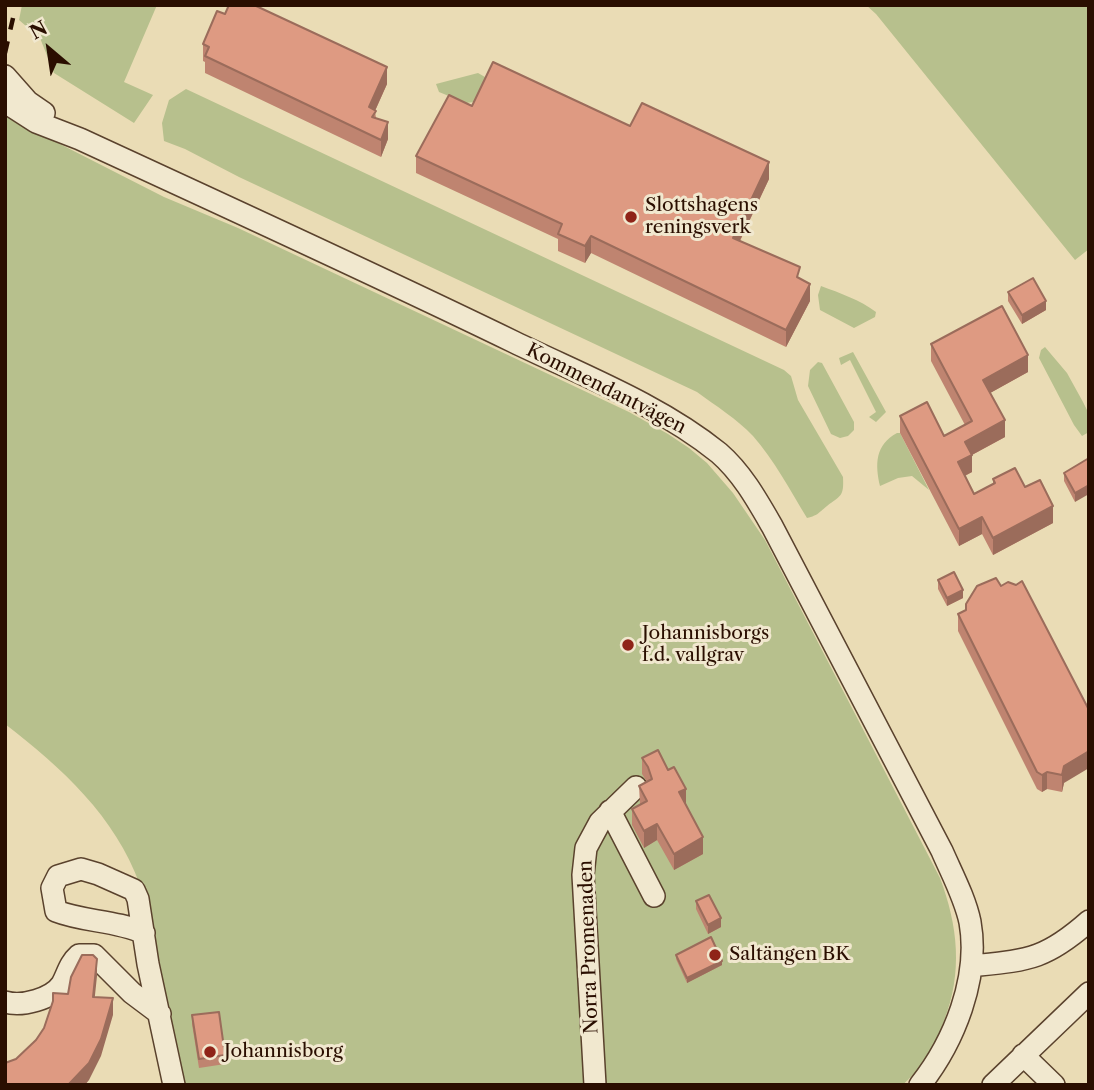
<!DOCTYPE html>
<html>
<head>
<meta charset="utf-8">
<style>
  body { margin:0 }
  #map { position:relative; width:1094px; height:1090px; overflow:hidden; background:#eadcb5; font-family:"Libre Caslon Text",serif }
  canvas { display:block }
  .frame { position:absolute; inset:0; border:7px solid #2a0e00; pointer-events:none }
  .north { position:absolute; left:14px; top:14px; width:70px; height:70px; -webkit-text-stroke:5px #f1e8cf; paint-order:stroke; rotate:331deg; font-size:19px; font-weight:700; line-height:28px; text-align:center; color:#2a0e00 }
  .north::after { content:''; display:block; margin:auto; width:24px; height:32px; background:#2a0e00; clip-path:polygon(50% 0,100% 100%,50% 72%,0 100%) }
</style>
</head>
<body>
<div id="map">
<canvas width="1094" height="1090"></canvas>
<div class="frame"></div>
<div class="north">N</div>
</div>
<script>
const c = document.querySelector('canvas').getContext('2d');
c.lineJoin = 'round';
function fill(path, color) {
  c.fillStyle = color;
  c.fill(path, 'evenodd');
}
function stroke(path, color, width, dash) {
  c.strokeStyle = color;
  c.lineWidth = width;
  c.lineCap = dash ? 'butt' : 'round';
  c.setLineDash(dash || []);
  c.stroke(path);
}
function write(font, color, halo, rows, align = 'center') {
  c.font = font + ' "Libre Caslon Text",serif';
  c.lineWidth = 6;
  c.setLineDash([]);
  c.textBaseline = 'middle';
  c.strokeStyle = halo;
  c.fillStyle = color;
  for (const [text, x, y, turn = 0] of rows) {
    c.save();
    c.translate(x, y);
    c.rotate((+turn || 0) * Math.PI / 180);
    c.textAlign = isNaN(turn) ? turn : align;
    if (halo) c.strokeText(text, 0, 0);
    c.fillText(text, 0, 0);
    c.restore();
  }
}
const green = new Path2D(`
  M22,5H157L124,82L153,95L134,123L54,73L40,38L19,20Z
  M866,5H1089V249L1075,260L876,14Z
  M478,73L485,77V84L474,102L466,103L439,92L436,84Z
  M186,89L784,370L791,376L798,400L843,477C844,497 841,495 827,506C818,513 819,515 807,518C790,490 774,460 753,436C737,419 716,406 697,392L239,177L185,149L164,141L162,123L169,100Z
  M5,116L164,197L238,228L629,412L668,434L689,448L707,463L733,493L765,540L940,878C958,926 963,972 944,1021C939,1035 934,1049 925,1061C919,1070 910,1077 903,1085H600L589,831L590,1085H182L140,885C115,816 62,768 5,724Z
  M821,286C840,293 860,300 876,312L875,317L854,328L820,310L818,295Z
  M1045,347L1067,373L1083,402L1089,414V432L1082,436L1074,425L1039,358L1041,350Z
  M853,352L886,412L876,422L869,417L876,412L850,360L841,365L839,358Z
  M818,362L822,363L854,422V430L848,436L840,438L831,434L808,386L810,370Z
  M897,433H900L929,490L912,476L898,478L880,486C875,464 875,445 897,433Z`);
const minor = new Path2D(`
  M5,76L28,102L44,113
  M5,102L36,122L80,139C225,206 370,272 514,342C582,375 660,405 719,453C742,473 757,500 772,526L942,851C952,874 965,898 970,922C980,978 954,1042 920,1085
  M610,811L654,896
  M144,933C115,920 84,922 56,911L52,888L58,876L81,869L98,874L134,890L138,899L148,964L174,1085
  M971,966C1028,960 1045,960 1089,921
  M5,1002C22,1007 52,999 62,984C68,973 69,964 79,955H94L132,993L160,1014
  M1023,1055L1054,1085
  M595,1085L583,875L586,848L600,822L636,787
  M993,1085L1089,993`);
const rail = new Path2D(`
  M5,53L16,5`);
const wall = new Path2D(`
  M203,44L387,84L375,111L376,118L388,139L381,157L205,73V62L203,61Z
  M472,106L630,126L769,179L740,241L800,279L810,301L786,347L591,253L585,263L558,251V239L416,173V156Z
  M1008,292L1046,310L1022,324L1008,301Z
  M931,344L1028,372L990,393L1005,437L972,455V472L965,476L974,494L993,484V479L1025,487L1053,523L993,555L982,534L959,546L900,433V416L944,436L965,425L931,361Z
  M1089,458L1075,502L1064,481V473Z
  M938,580L963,598L947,606L938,589Z
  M1022,581L1064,783L1062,792L1047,789L1042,792L1037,789L958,631V614L966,610L1001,586L1016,585Z
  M642,758L686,805L703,854L674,870L657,840L644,848L632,825V809L640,804L639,786L647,782L642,774Z
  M696,901L721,927L708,934L696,909Z
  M676,955L722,965L687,983L676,959Z
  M192,1015L225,1055V1064L199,1068L192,1024Z`);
const shadedWall = new Path2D(`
  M387,67V84L369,124V107Z
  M388,122V139L381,157V140Z
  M769,162V179L733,255V238Z
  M591,236V253L585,263V246Z
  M810,284V301L786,347V330Z
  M1046,301V310L1022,324V315Z
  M1028,355V372L983,397V380Z
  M1005,420V437L968,457L972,455V472L958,479V462L965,442Z
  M1089,485V494L1075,502V493Z
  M1053,506V523L993,555V538Z
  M982,517V534L959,546V529Z
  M963,590V598L947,606V598Z
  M1089,751V768L1064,783L1062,792V775L1064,766Z
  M1047,772V789L1042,792V775Z
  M686,789V805L679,792Z
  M657,824V840L644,848V831Z
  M703,837V854L674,870V854Z
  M721,918V927L708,934V925Z
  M97,959V976L93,1014V997Z
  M722,961V965L687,983V978Z
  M113,998V1015L101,1056L89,1080L85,1085H68Z`);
const building = new Path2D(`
  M229,5H254L387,67L369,107L376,111L372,117L388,122L381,140L205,56L209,47L203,44L217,11L225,14Z
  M493,62L630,126L642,103L769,162L733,238L800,267L797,277L810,284L786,330L591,236L585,246L558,234L562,224L416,156L449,95L472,106Z
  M1033,278L1046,301L1022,315L1008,292Z
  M1002,306L1028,355L983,380L1005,420L965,442L972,455L958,462L974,494L995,483L993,479L1015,468L1025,487L1040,480L1053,506L993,538L982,517L959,529L900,416L927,402L944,436L972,421L931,344Z
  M1089,458V485L1075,493L1064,473Z
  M954,572L963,590L947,598L938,580Z
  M996,578L1001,586L1008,582L1016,585L1022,581L1089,710V751L1064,766L1062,775L1047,772L1042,775L1037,772L958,614L966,610V604L977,586Z
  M658,750L668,770L674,767L686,789L679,792L703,837L674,854L657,824L644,831L632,809L647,801L639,786L652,779L648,767L642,758Z
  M709,895L721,918L708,925L696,901Z
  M711,937L722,961L687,978L676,955Z
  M82,955H93L97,959L93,997L113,998L101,1039L89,1063L68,1085H5V1063L16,1059L36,1040L44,1028L53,1001V993L68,994L71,977Z
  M219,1012L225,1055L199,1059L192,1015Z`);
const markers = [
  [631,217,7,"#8f2418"],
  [628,645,7,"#8f2418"],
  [715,955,7,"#8f2418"],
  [210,1052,7,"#8f2418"]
];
const poiNames = [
  ["Slottshagens",645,206],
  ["reningsverk",645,228],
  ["Johannisborgs",642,634],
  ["f.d. vallgrav",642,656],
  ["Saltängen BK",729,955],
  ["Johannisborg",224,1052]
];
const streetNames = [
  ["Kommendantvägen",606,389,27],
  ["Norra Promenaden",589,947,-92]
];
fill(green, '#b7c08d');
stroke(minor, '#5a422d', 24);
stroke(minor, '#f1e8cf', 21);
stroke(rail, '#2a0e00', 4.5, [12, 12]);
fill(wall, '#bf8470');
fill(shadedWall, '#9b6c5b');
fill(building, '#de9a82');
stroke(building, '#9b6c5b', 2);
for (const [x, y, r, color] of markers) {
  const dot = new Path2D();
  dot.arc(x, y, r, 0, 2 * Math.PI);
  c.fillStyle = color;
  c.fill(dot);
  stroke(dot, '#f1e8cf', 2.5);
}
write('19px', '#2a0e00', '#f1e8cf', poiNames, 'left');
write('19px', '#2a0e00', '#f1e8cf', streetNames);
</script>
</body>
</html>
